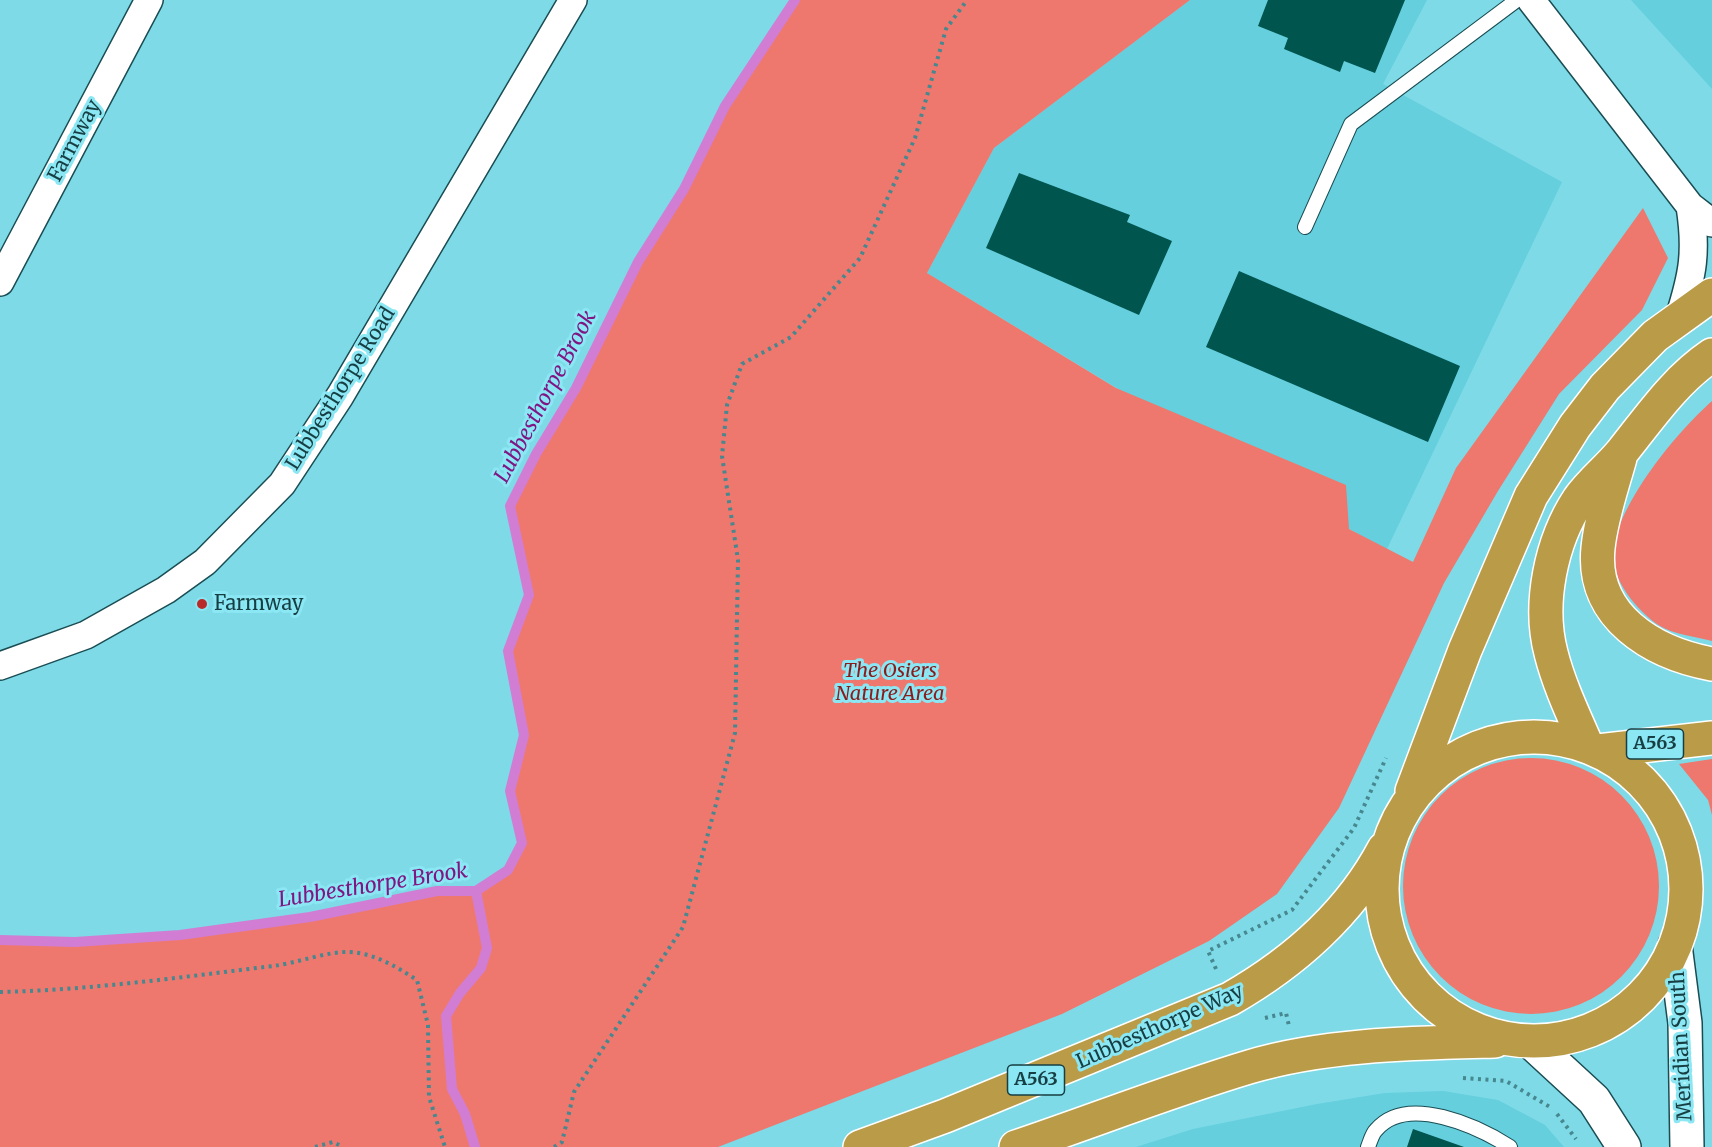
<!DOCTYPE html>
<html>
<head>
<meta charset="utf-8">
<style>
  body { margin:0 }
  canvas { display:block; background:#7ddae6 }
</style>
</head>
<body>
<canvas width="1712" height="1147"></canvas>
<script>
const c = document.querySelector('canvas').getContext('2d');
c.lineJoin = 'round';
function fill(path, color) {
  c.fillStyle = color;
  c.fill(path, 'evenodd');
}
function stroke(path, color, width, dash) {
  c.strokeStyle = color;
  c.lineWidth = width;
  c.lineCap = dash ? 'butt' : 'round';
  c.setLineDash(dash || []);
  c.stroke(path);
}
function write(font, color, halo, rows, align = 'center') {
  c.font = font + ' Merriweather,serif';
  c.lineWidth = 6;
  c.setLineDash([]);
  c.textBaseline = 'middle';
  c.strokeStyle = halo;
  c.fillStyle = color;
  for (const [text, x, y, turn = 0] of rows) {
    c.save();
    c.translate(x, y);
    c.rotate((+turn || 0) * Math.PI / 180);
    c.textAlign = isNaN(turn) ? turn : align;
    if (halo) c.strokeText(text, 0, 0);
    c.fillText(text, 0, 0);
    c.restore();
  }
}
const built = new Path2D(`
  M1190,0H1427L1383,84L1562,182L1386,551L927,273L994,148Z
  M1631,0H1712V89Z
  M1443,1091L1498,1100L1545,1125L1564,1147H1136L1193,1129L1317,1104L1385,1093Z`);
const green = new Path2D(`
  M795,0H1190L994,148L927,273L1116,388L1346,485L1349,529L1413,562L1456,468L1643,208L1668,258L1642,310L1559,394L1498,491L1444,583L1339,808L1277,894L1209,941L1062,1014L718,1147H0V940L75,942L180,935L310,917L437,891H476L508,870L522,843L510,791L524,734L508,651L529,595L510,506L536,454L576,388L638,262L684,189L722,113Z
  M1712,401V641C1696,637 1673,634 1660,626C1638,612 1610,579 1613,551C1619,502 1676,433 1712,401Z
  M1403 886a128 128 0 1 1 256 0a128 128 0 1 1-256 0Z
  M1712,759V815L1708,800L1679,764Z`);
const stream = new Path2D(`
  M0,940L75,942L180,935L310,917L437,891H476L508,870L522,843L510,791L524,735L508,651L529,595L510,506L536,454L576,388L638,262L684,189L725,106L795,0
  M475,1147L465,1114L452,1089L446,1016L460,993L481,968L487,948L476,891`);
const building = new Path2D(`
  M1268,0H1405L1375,73L1344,61L1340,72L1284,49L1288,38L1258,26Z
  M1019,173L1130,215L1127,222L1172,241L1139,315L986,248Z
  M1239,271L1460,366L1428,442L1206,347Z
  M1413,1129L1464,1147H1407Z`);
const path = new Path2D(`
  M1216,969L1208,951L1292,910L1354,828L1386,758
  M0,992C92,990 182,977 273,966C297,963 328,951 350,952C376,954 395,966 417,980L428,1025L429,1097L445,1147
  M1265,1018L1286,1013L1289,1026
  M1463,1078L1506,1081L1550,1107
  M1557,1114L1576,1139
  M315,1147L333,1142L343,1147
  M554,1147L562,1142L574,1092L683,927L735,733L738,560L722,456L727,405L742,364L791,337L860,258L915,138L946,29L967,0`);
const service = new Path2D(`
  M1305,227L1351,124L1517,0
  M1368,1147C1370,1142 1372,1134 1376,1130C1407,1093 1479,1127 1510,1147`);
const minor = new Path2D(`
  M1531,0L1690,206L1712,223
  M0,282L149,0
  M1679,318C1693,274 1697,252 1690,206
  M0,666L86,635L166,590L205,562L282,484L340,396L573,0`);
const tertiary = new Path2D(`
  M1675,945L1685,1023L1687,1147
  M1530,1041L1594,1100L1624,1147`);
const trunk = new Path2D(`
  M1620,458C1612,487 1601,518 1598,548C1591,617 1653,653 1712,664
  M1382 889a152 152 0 1 1 304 0a152 152 0 1 1-304 0Z
  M1587,746C1574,716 1559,685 1551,653C1538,604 1551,541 1579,499C1591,482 1609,468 1622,452C1650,417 1675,380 1712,355
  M1598,751L1712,738
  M1412,791L1465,650L1531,496L1575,426L1605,387L1655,336L1712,295
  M860,1147L945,1116L1230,999C1293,963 1350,913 1384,849
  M1016,1147C1093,1121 1172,1090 1249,1067C1325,1044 1416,1043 1495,1041`);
const markers = [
  [202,604,6,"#b92a2a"]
];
const shields = [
  [1655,744,57],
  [1036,1080,57]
];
const shieldNames = [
  ["A563",1655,744],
  ["A563",1036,1080]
];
const streetNames = [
  ["Farmway",75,141,-62],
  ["Lubbesthorpe Road",341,389,-58],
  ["Lubbesthorpe Way",1160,1027,-24],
  ["Meridian South",1682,1046,-93]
];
const poiNames = [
  ["Farmway",214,604]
];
const parkNames = [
  ["The Osiers",890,671],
  ["Nature Area",890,694]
];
const waterNames = [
  ["Lubbesthorpe Brook",546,397,-62],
  ["Lubbesthorpe Brook",373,886,-9]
];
fill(built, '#65cfdd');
fill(green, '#ee786e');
stroke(stream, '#d27dd4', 10);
fill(building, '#00554f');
stroke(service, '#1a4d53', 16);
stroke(minor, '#1a4d53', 30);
stroke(tertiary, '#1a4d53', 36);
stroke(trunk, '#fff', 36);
stroke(path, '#47878f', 4, [3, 4.5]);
stroke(service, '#fff', 14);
stroke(minor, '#fff', 27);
stroke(tertiary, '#fff', 33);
stroke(trunk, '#ba9c48', 33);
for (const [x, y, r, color] of markers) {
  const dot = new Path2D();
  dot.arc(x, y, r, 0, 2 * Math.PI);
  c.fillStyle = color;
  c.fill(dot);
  stroke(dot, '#8ae7f3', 2);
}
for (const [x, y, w] of shields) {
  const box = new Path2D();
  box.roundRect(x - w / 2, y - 15, w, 30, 4.5);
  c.fillStyle = '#8ae7f3';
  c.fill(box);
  stroke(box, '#173e43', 1.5);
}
write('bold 18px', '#173e43', null, shieldNames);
write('20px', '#173e43', '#8ae7f3', streetNames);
write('20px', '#173e43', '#8ae7f3', poiNames, 'left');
write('italic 20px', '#8a1c1c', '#8ae7f3', parkNames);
write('italic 21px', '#7f1683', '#8ae7f3', waterNames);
</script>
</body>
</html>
